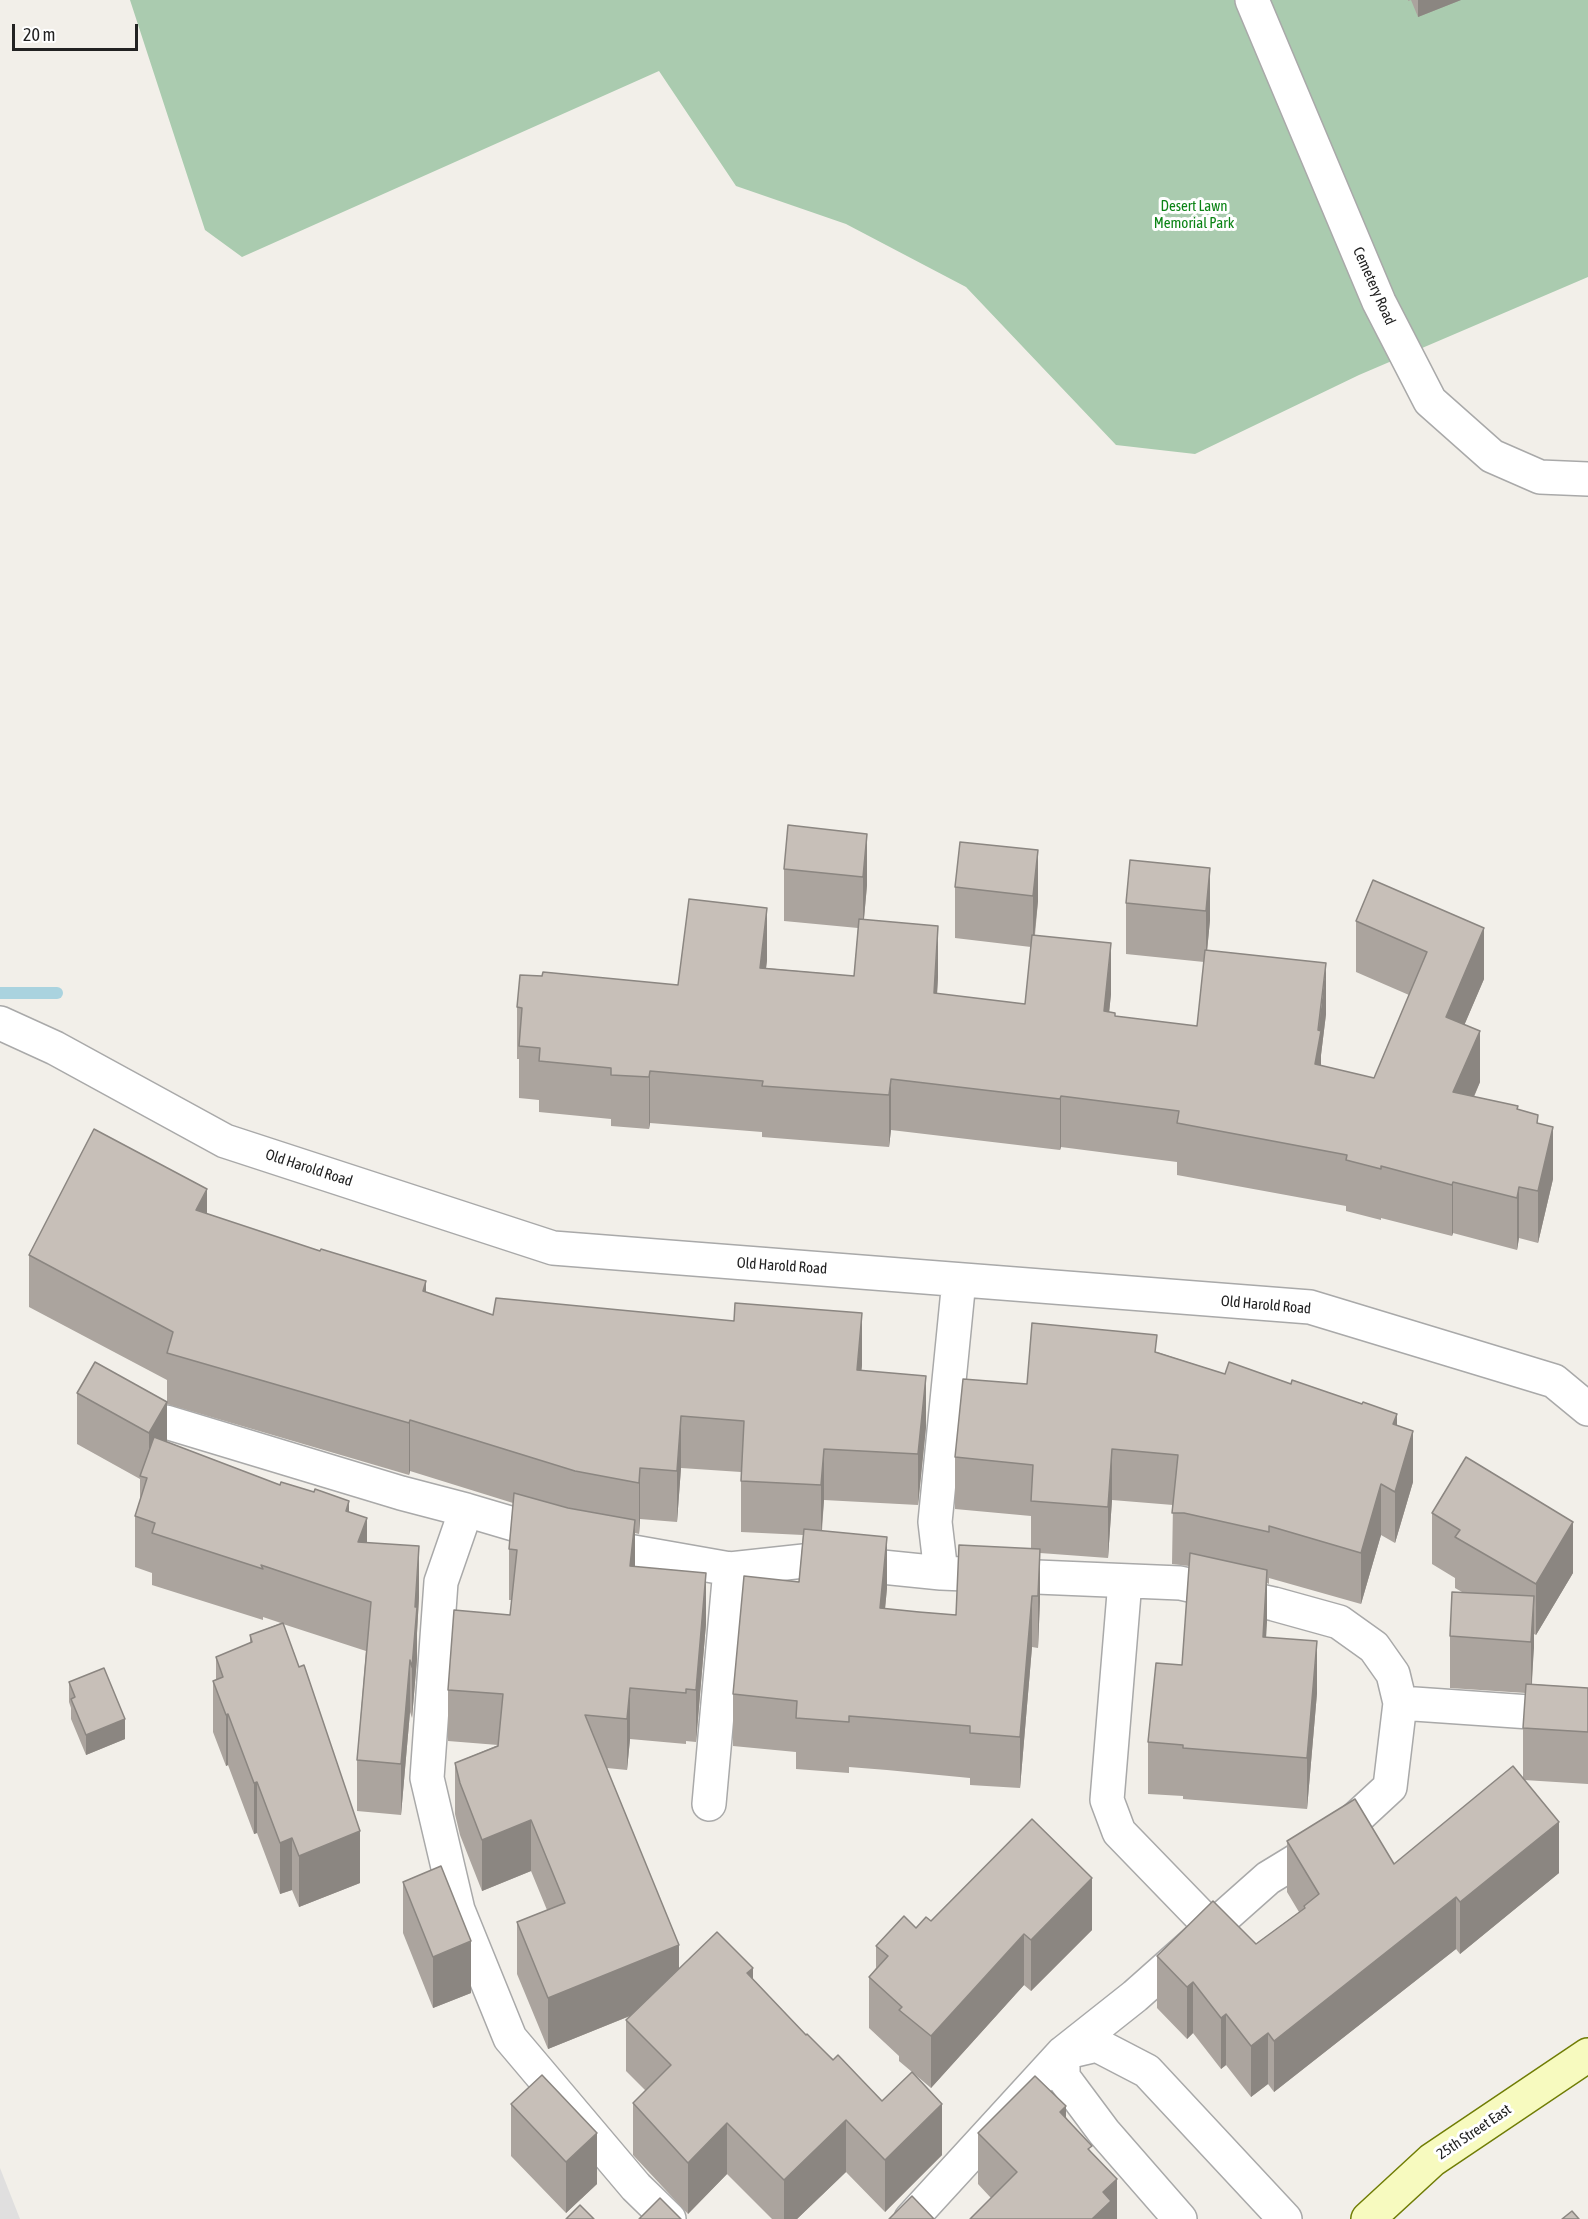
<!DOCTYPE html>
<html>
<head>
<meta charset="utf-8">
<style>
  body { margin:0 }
  #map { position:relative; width:1588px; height:2219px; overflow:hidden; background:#f2efe9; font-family:"Asap Condensed",sans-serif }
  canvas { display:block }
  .scale { position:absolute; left:12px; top:24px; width:126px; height:27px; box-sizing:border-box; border:3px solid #222; border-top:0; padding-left:8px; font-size:18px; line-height:21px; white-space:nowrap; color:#222; -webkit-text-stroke:4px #fff; paint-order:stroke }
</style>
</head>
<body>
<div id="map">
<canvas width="1588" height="2219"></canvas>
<div class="scale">20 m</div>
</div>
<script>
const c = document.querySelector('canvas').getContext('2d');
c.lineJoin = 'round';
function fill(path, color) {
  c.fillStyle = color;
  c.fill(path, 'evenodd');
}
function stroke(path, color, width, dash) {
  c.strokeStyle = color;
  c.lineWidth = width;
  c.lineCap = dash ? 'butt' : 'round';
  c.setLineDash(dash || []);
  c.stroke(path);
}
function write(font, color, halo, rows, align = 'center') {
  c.font = font + ' "Asap Condensed",sans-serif';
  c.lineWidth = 6;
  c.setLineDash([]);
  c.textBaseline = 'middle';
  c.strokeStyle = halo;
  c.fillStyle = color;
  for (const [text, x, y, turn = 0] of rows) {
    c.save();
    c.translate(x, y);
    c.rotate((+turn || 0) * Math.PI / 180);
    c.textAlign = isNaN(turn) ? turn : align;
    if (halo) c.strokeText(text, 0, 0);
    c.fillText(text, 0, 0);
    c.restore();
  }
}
const residential = new Path2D(`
  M0,2168L20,2219H0Z`);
const cemetery = new Path2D(`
  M130,0H1588V277L1359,375L1195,454L1116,445L966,287L846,224L736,186L659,71L242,257L205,230Z`);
const stream = new Path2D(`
  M0,993H57`);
const street = new Path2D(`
  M1252,0L1379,302L1430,401L1492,456L1540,477L1588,479
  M0,1023L55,1048L225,1141L553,1248L1310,1307L1554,1381L1588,1409
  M166,1422L401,1493L466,1510
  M1125,1581L1107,1800L1119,1832L1212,1928
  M1400,1703L1588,1716
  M709,1804L730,1569
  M669,2219L636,2187L510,2038L458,1910L427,1778L441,1582L466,1510L571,1541L730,1569L813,1560L941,1573
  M911,2219L1063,2053L1135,1996L1268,1878L1337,1836L1390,1787L1400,1703L1393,1674L1374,1647L1339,1622L1274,1604L1180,1583L941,1573L935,1522L959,1280
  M1180,2219L1104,2132L1063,2077V2053L1097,2045L1147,2071L1285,2219`);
const secondary = new Path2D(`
  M1368,2219L1432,2160L1588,2055`);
const wall = new Path2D(`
  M1408,0H1461L1418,17L1411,0L1408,1Z
  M867,834V885L864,919L938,977L937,994L1025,1004L1031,947L955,938V887L1038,850V901L1035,935L1111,994L1109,1012L1115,1016L1197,1026L1204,962L1126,954V903L1210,868V920L1207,951L1326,1014L1321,1055V1066L1374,1078L1409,995L1356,972V921L1373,880L1484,979L1464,1025L1480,1082L1474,1097L1518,1110L1538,1124L1553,1179L1538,1243L1519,1238L1517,1250L1453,1233L1452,1236L1381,1218V1220L1346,1211V1206L1177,1175V1162L1061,1147L1060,1150L891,1130L889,1147L762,1137V1132L650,1123L649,1129L611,1126V1119L539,1112V1100L519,1098V1059H517V1007L678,985L767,960L766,968L854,976L858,928L784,921V869Z
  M207,1214L426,1292L493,1315L862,1365L861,1370L926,1427L918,1505L824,1500L822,1531L887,1588L885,1609L956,1615L1031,1549V1516L955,1509V1457L1027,1384L1157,1352L1225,1374L1397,1425L1413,1482L1395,1543L1381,1535L1361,1604L1269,1578V1584L1267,1583L1266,1637L1317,1693L1307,1809L1183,1799V1796L1148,1794V1742L1182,1665L1189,1566L1172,1564L1173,1505L1112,1500L1108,1558L1040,1553V1600L1038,1648L1032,1647L1020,1788L970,1785V1778L887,1770L849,1767V1773L796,1769V1752L733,1746V1694L799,1582L803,1535L741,1532V1472L681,1468L677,1522L640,1519L639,1534L635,1533V1566L706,1624L696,1742L686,1741V1744L630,1739L627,1770L607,1768L679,1968L753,1979L806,2035L942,2155L885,2212L846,2172L797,2219H772L727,2174L688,2214L633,2155V2103L646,2091L626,2071V2020L630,2016L548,2049L517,1974V1922L547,1910L531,1871L482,1891L460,1835L455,1814V1763L498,1745L448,1741V1690L510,1615L512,1600H509V1549L513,1503L410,1471L409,1475L167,1404V1380L29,1307V1255Z
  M77,1393L167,1442L349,1512L367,1542L419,1597L417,1633V1659L412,1718L410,1712L401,1815L357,1811V1760L366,1651L283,1624L360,1883L299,1907L292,1890L280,1894L257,1833L254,1834L228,1765L226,1766L213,1732V1681L216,1680V1657L250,1643V1635L281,1623L263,1617V1620L152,1585V1573L135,1567V1516L140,1500V1479L77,1444Z
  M1432,1513L1573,1573L1536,1635L1534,1634L1532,1684L1588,1688V1784L1524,1780L1559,1873L1460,1954L1456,1949L1274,2092L1268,2084L1251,2097L1226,2065L1221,2069L1193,2033L1187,2039L1157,2008V1956L1256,1944L1299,1912L1287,1892V1841L1394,1864L1523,1778V1728L1526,1693L1450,1688V1636L1462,1592L1455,1588V1578L1432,1564Z
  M69,1682L125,1739L86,1755L71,1719V1708L69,1702Z
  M403,1882L471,1993L433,2008L403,1933Z
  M931,1921L1092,1930L1031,1991L1024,1985L931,2088L899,2061V2056L869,2028V1977L876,1968V1946Z
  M511,2104L597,2184L566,2213L511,2156Z
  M1066,2117L1092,2153L1117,2219L991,2198L978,2184V2133Z`);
const shadedWall = new Path2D(`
  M1418,0H1461L1418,17Z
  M867,834V885L863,929V877Z
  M1038,850V901L1033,947V896Z
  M1210,868V920L1206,962V911Z
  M767,908V960L760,1019V968Z
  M938,926V977L934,1045V993Z
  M1484,928V979L1446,1068V1017Z
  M1111,943V994L1104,1062V1011Z
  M1326,963V1014L1321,1055V1082L1315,1064Z
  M1480,1031V1082L1453,1144V1092Z
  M650,1071V1123L649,1129V1077Z
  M891,1079V1130L889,1147V1095Z
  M1061,1096V1147L1060,1150V1099Z
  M1553,1127V1179L1538,1243V1191Z
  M1453,1182V1233L1452,1236V1185Z
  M1519,1187V1238L1517,1250V1198Z
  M207,1189V1241L196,1210Z
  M426,1281V1332L423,1291Z
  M862,1313V1365L857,1421V1370Z
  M926,1376V1427L918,1505V1454Z
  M167,1402V1453L149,1484V1433Z
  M1397,1414V1465L1393,1424Z
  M681,1416V1468L677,1522V1471Z
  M410,1420V1471L409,1475V1423Z
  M1413,1431V1482L1395,1543V1492Z
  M824,1449V1500L821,1536V1485Z
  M1112,1449V1500L1108,1558V1507Z
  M640,1468V1519L639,1534V1483Z
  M1381,1484V1535L1361,1604V1553Z
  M349,1501V1552L346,1511Z
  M367,1518V1570L358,1542Z
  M635,1520V1571L630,1566Z
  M1573,1522V1573L1536,1635V1584Z
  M887,1537V1588L880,1660V1608Z
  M419,1546V1597L417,1633V1659L412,1718V1667L415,1607Z
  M1040,1549V1600L1038,1648V1596Z
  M1267,1570V1622L1263,1689V1637Z
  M706,1573V1624L696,1742V1690Z
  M1032,1596V1647L1020,1788V1737Z
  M1534,1596V1648L1531,1693V1642Z
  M1317,1641V1693L1307,1809V1758Z
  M410,1660V1712L401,1815V1764Z
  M630,1688V1739L627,1770V1719Z
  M228,1714V1765L226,1766V1715Z
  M125,1719V1739L86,1755V1735Z
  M257,1782V1833L254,1834V1783Z
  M531,1820V1871L482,1891V1840Z
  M1559,1822V1873L1460,1954V1902Z
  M360,1831V1883L299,1907V1856Z
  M292,1838V1890L280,1894V1843Z
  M1092,1878V1930L1031,1991V1940Z
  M1456,1897V1949L1274,2092V2041Z
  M1024,1934V1985L931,2088V2036Z
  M471,1941V1993L433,2008V1957Z
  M679,1945V1996L548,2049V1998Z
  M753,1968V2019L747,1973Z
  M1193,1982V2033L1187,2039V1987Z
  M1226,2014V2065L1221,2069V2018Z
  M1268,2033V2084L1251,2097V2046Z
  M942,2104V2155L885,2212V2160Z
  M1066,2106V2157L1060,2112Z
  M846,2120V2172L797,2219H784V2180Z
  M727,2123V2174L688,2214V2163Z
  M597,2133V2184L566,2213V2162Z
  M1117,2179V2219H1092L1103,2192Z`);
const building = new Path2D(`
  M788,825L867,834L863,877L784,869Z
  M960,842L1038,850L1033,896L955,887Z
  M1130,860L1210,868L1206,911L1126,903Z
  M1373,880L1484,928L1446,1017L1480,1031L1453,1092L1518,1106L1517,1109L1538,1115L1537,1123L1553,1127L1538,1191L1519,1187L1517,1198L1453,1182L1452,1185L1381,1166V1169L1346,1160L1347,1155L1177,1123L1179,1111L1061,1096L1060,1099L891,1079L889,1095L762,1086L763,1081L650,1071L649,1077L611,1075V1068L539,1061L540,1048L519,1046L522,1008L517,1007L520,975L542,976L543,972L678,985L689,899L767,908L760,968L854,976L859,919L938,926L934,993L1025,1004L1032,935L1111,943L1104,1011L1115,1013V1016L1197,1026L1205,950L1326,963L1318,1030L1321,1031L1315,1064L1374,1078L1427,952L1356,921Z
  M94,1129L207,1189L196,1210L320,1251L321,1249L426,1281L423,1291L493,1315L496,1298L734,1321L735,1303L862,1313L857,1370L926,1376L918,1454L824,1449L821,1485L741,1481L744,1421L681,1416L677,1471L640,1468L639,1483L575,1471L410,1420L409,1423L167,1353L173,1332L29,1255Z
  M1032,1323L1157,1335L1155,1352L1225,1374L1229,1362L1291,1384L1292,1380L1362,1404L1363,1402L1397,1414L1393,1424L1413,1431L1395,1492L1381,1484L1361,1553L1269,1526V1532L1184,1513H1172L1178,1455L1112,1449L1108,1507L1031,1501L1033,1465L955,1457L963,1379L1027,1384Z
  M95,1362L167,1402L149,1433L77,1393Z
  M154,1437L280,1485L281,1482L314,1492L315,1489L349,1501L346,1511L367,1518L358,1542L419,1546L415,1607H417L412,1667L410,1660L401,1764L357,1760L371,1602L261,1565L263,1569L152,1533L155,1523L135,1516L147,1478L140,1476Z
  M1466,1457L1573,1522L1536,1584L1455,1537L1460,1530L1432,1513Z
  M514,1493L568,1508L635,1520L630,1566L706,1573L696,1690L686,1689V1693L630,1688L627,1719L585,1715L679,1945L548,1998L517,1922L565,1903L531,1820L482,1840L460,1783L455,1763L498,1746L503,1694L448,1690L454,1610L510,1615L517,1550L509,1549Z
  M804,1529L887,1537L880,1608L919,1612L956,1615L959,1545L1040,1549L1038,1596H1032L1020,1737L970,1733V1726L887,1719L849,1716V1722L796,1718L797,1701L733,1694L744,1576L799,1582Z
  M1190,1553L1267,1570L1263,1637L1317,1641L1307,1758L1183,1748V1745L1148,1742L1156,1663L1182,1665Z
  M1452,1592L1534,1596L1531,1642L1450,1636Z
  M283,1623L299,1667L304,1665L360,1831L299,1856L292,1838L280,1843L257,1782L254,1783L228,1714L226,1715L213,1681L223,1677L216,1657L252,1642L250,1635Z
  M104,1668L125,1719L86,1735L71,1699L75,1697L69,1682Z
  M1526,1684L1588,1688V1732L1523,1728Z
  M1513,1766L1559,1822L1460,1902L1456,1897L1274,2041L1268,2033L1251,2046L1226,2014L1221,2018L1193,1982L1187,1987L1157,1956L1213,1901L1256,1944L1305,1908L1304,1906L1319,1894L1287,1841L1355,1799L1394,1864Z
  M1032,1819L1092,1878L1031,1940L1024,1934L931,2036L899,2010L902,2007L869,1977L888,1956L876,1946L904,1916L916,1928L926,1917L931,1921Z
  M441,1866L471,1941L433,1957L403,1882Z
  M717,1932L753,1968L747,1973L806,2035L807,2034L833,2060L838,2055L882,2101L912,2072L942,2104L885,2160L846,2120L784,2180L727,2123L688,2163L633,2103L671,2065L626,2020Z
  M542,2075L597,2133L566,2162L511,2104Z
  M1035,2076L1066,2106L1060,2112L1092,2146L1088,2149L1117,2179L1103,2192L1111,2201L1092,2219H970L1017,2172L978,2133Z
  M912,2196L934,2219H889Z
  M660,2198L681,2219H639Z
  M580,2205L594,2219H566Z
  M1572,2211L1579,2219H1562Z`);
const parkNames = [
  ["Desert Lawn",1194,206],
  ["Memorial Park",1194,223]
];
const streetNames = [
  ["Cemetery Road",1374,286,66],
  ["Old Harold Road",309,1168,18],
  ["Old Harold Road",782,1266,4],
  ["Old Harold Road",1266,1305,5],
  ["25th Street East",1474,2132,-34]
];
fill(residential, '#e0dfdf');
fill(cemetery, '#aacbaf');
stroke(stream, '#aad3df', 12);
stroke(street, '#a9a9a9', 36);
stroke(secondary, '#707d05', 36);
stroke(street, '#fff', 33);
stroke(secondary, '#f7fabf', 33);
fill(wall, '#aba49e');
fill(shadedWall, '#8b8681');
fill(building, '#c7bfb8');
stroke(building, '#8b8681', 1.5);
write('15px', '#0c8416', '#fff', parkNames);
write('15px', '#222', '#fff', streetNames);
</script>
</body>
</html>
